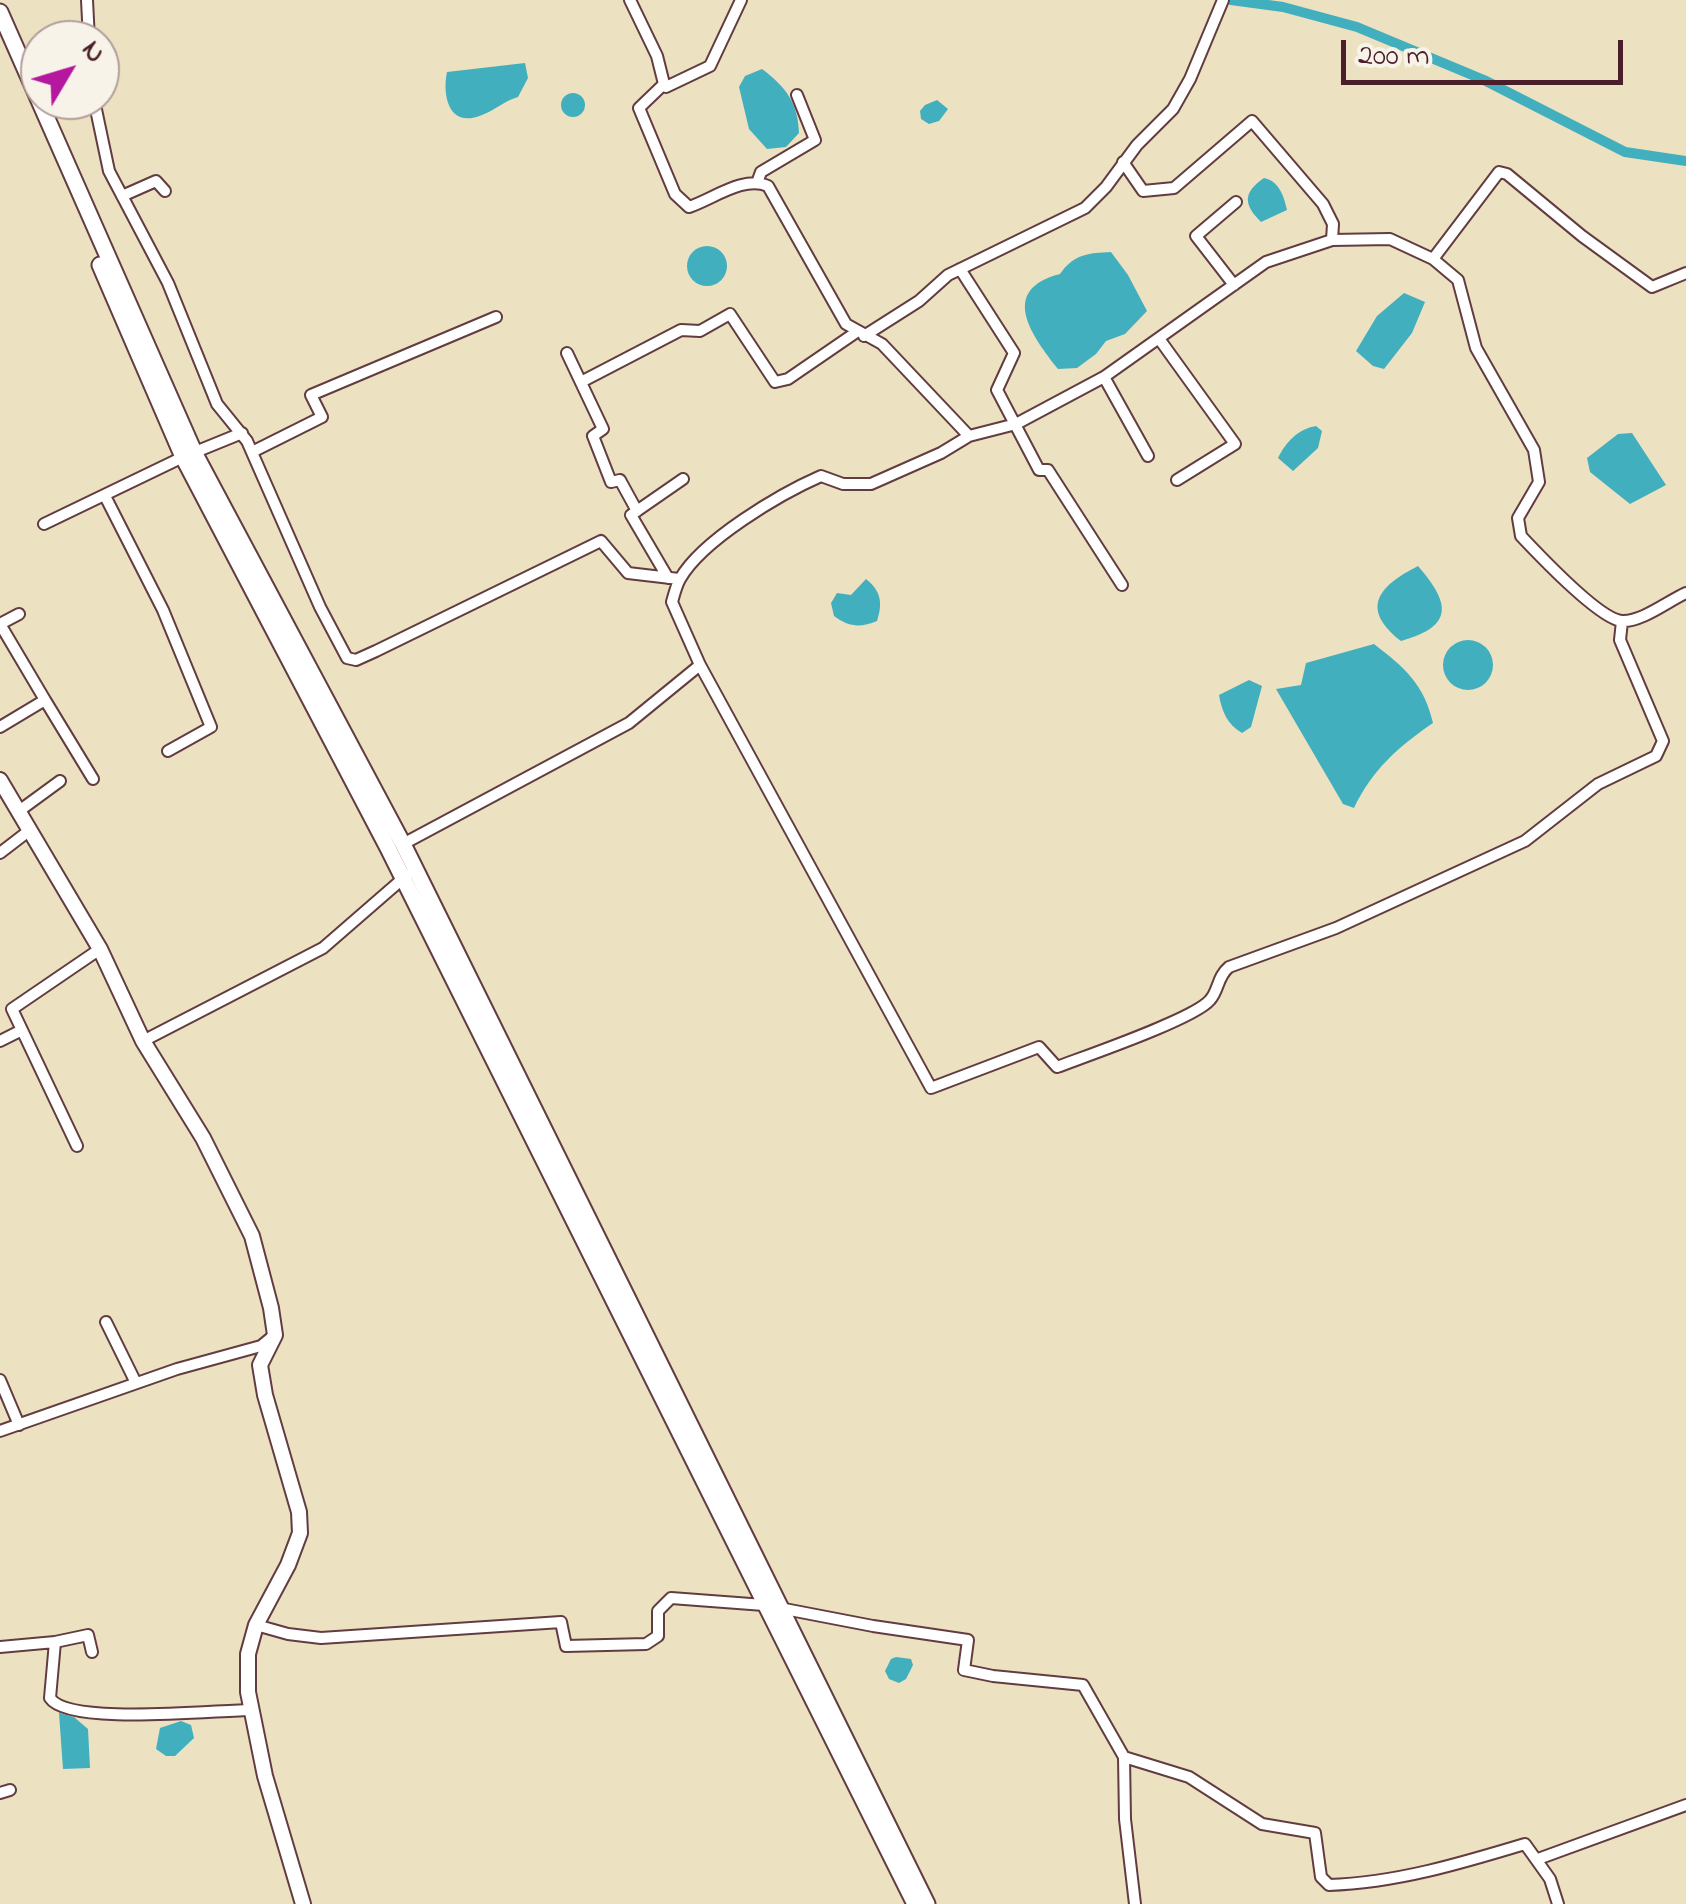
<!DOCTYPE html>
<html>
<head>
<meta charset="utf-8">
<style>
  body { margin:0 }
  #map { position:relative; width:1686px; height:1904px; overflow:hidden; background:#ece1c0; font-family:"Indie Flower",sans-serif }
  canvas { display:block }
  .north { position:absolute; left:20px; top:20px; width:100px; height:100px; box-sizing:border-box; background:#f7f3e8; border:2px solid #b29e9c; border-radius:50%; rotate:52deg; font-size:28px; font-weight:700; line-height:40px; text-align:center; color:#4a1f2b }
  .north::after { content:''; display:block; margin:auto; width:35px; height:45px; background:#b5179e; clip-path:polygon(50% 0,100% 100%,50% 72%,0 100%) }
  .scale { position:absolute; left:1341px; top:40px; width:282px; height:45px; box-sizing:border-box; border:5px solid #4a1f2b; border-top:0; padding-left:12px; font-size:30px; line-height:35px; white-space:nowrap; color:#4a1f2b; -webkit-text-stroke:8px #f7f3e8; paint-order:stroke }
</style>
</head>
<body>
<div id="map">
<canvas width="1686" height="1904"></canvas>
<div class="north">N</div>
<div class="scale">200 m</div>
</div>
<script>
const c = document.querySelector('canvas').getContext('2d');
c.lineJoin = 'round';
function fill(path, color) {
  c.fillStyle = color;
  c.fill(path, 'evenodd');
}
function stroke(path, color, width, dash) {
  c.strokeStyle = color;
  c.lineWidth = width;
  c.lineCap = dash ? 'butt' : 'round';
  c.setLineDash(dash || []);
  c.stroke(path);
}
const water = new Path2D(`
  M525,63L528,78L518,97C504,101 495,110 482,115C449,129 442,96 447,72Z
  M762,69C786,87 798,103 799,133L786,147L767,149L749,129L739,87L745,76Z
  M561 105a12 12 0 1 1 24 0a12 12 0 1 1-24 0Z
  M937,100L948,109L939,121L929,124L921,119L920,111L925,105Z
  M1264,178C1279,181 1284,196 1287,210L1261,222C1244,205 1242,193 1264,178Z
  M687 266a20 20 0 1 1 40 0a20 20 0 1 1-40 0Z
  M1111,252L1128,275L1147,311L1125,334L1106,341L1096,354L1077,368L1058,369C1032,336 998,290 1060,274C1074,254 1088,253 1111,252Z
  M1404,293L1425,302L1412,333L1384,369L1373,366L1356,351L1377,316Z
  M1316,426L1322,431L1318,448L1293,471L1278,458C1286,442 1298,429 1316,426Z
  M1632,433L1666,485L1630,504L1590,472L1587,458L1618,434Z
  M1418,566C1450,603 1455,626 1401,641C1359,608 1379,586 1418,566Z
  M866,579C881,591 883,603 877,621C860,628 849,627 834,616L831,603L837,593L851,595Z
  M1443 665a25 25 0 1 1 50 0a25 25 0 1 1-50 0Z
  M1374,644C1405,668 1424,684 1433,723C1399,746 1372,770 1354,808L1343,804L1276,689L1301,685L1306,663Z
  M1249,680L1262,686L1251,727L1242,733C1227,724 1222,712 1219,695Z
  M896,1657L911,1659L913,1665L906,1679L899,1683L889,1679L885,1671L891,1659Z
  M59,1713L74,1717L88,1729L90,1768L63,1769Z
  M181,1721L191,1725L194,1738L175,1756H166L156,1749L160,1728Z`);
const canal = new Path2D(`
  M1231,0L1283,7L1357,27L1484,80L1625,152L1686,161`);
const street = new Path2D(`
  M87,0L89,40
  M630,0L657,56L664,84L639,108L675,194L689,207C713,199 744,175 768,186L846,324L882,344L969,436
  M47,37L88,29
  M666,87L710,66L741,0
  M94,100L109,171L168,283L217,404L247,441L320,607L347,658L356,660L376,651L601,541L628,573L679,579
  M1123,162L1143,191L1174,188L1252,121L1323,204L1333,224L1332,240
  M757,183L761,172L815,140L797,95
  M122,196L156,181L165,191
  M1433,259L1499,172L1507,174L1582,236L1652,287L1686,273
  M960,269L1014,353L997,390L1039,470H1048L1122,585
  M1234,285L1196,236L1236,202
  M864,336L919,301L948,275L1085,208L1106,187L1137,145L1173,109L1190,79L1223,0
  M1160,340L1235,444L1177,480
  M567,353L603,429L593,436L611,482L620,480L637,511
  M1104,377L1148,456
  M581,382L681,330L700,331L730,314L775,382L788,379L858,331
  M252,452L322,417L311,395L496,317
  M105,496L163,610L211,727L168,751
  M44,524L183,457L242,433
  M668,578L631,515L683,479
  M1622,621L1620,640L1663,741L1656,756L1598,784L1525,841L1336,928L1229,967C1217,977 1219,990 1210,1000C1194,1019 1086,1056 1057,1067L1039,1047L931,1088L700,665L672,602C674,595 676,586 680,579C702,540 780,494 821,476L843,484H871L941,453L969,436L1016,424L1104,377L1266,262L1332,240L1390,239L1433,259L1458,280L1476,348L1534,450L1539,482L1518,518L1521,536C1538,554 1599,619 1622,621C1642,622 1668,601 1686,593
  M0,624L45,700
  M0,624L19,614
  M0,727L45,700L93,779
  M19,811L60,781
  M403,844L629,723L700,665
  M0,853L30,830
  M0,1041L22,1030
  M143,1041L323,948L407,875
  M77,1146L12,1009L100,949
  M106,1322L136,1383
  M0,1380L19,1425
  M0,1431L177,1369L261,1346L272,1337
  M256,1625L288,1634L321,1638L561,1622L566,1646L646,1644L658,1636V1611L671,1598L764,1605L873,1626L968,1640L964,1670L993,1676L1083,1685L1124,1757L1189,1777L1262,1824L1315,1833L1321,1877L1329,1885C1396,1883 1462,1863 1525,1844L1550,1879L1558,1904
  M55,1642L88,1635L92,1652
  M0,1647L55,1642L50,1698C68,1726 215,1710 252,1710
  M1124,1757L1125,1819L1135,1904
  M0,1793L10,1790
  M1538,1859L1686,1805`);
const secondary = new Path2D(`
  M0,780L100,949L143,1041L203,1138L252,1236L271,1308L275,1335L260,1365L265,1395L299,1512L300,1533L288,1565L256,1625L248,1654V1692L265,1776L303,1904`);
const primary = new Path2D(`
  M0,12L195,454L403,844L927,1904
  M100,265L183,457L388,848L915,1904`);
fill(water, '#42afbf');
stroke(canal, '#42afbf', 10);
stroke(street, '#623c41', 14);
stroke(secondary, '#623c41', 18);
stroke(primary, '#623c41', 19);
stroke(street, '#fff', 10);
stroke(secondary, '#fff', 14);
stroke(primary, '#fff', 15);
</script>
</body>
</html>
